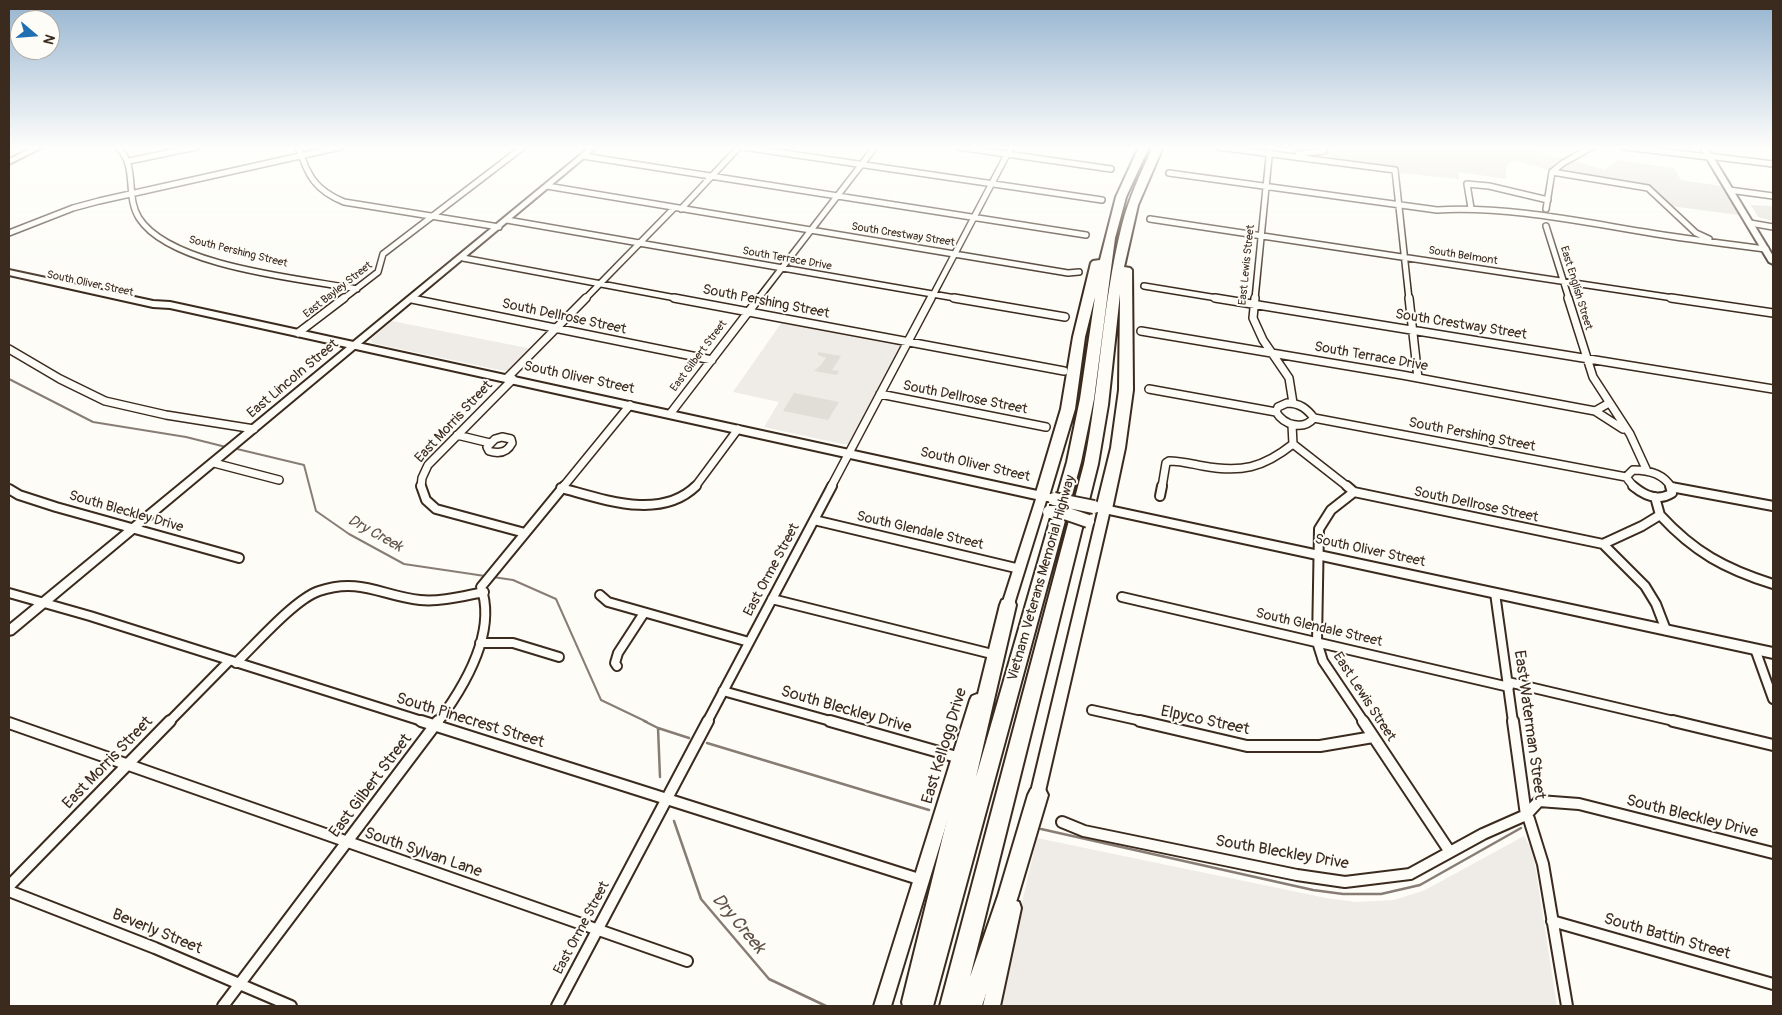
<!DOCTYPE html>
<html>
<head>
<meta charset="utf-8">
<style>
  body { margin:0 }
  #map { position:relative; width:1782px; height:1015px; overflow:hidden; background:#fdfcf7; font-family:Pangolin,sans-serif }
  canvas { display:block }
  .frame { position:absolute; inset:0; border:10px solid #3b2a1e; pointer-events:none }
  .north { position:absolute; left:10px; top:10px; width:50px; height:50px; box-sizing:border-box; background:#fdfcf7; border:1px solid #afa8a0; border-radius:50%; rotate:108deg; font-size:14px; font-weight:700; line-height:20px; text-align:center; color:#3b2a1e }
  .north::after { content:''; display:block; margin:auto; width:18px; height:22px; background:#1f6fb2; clip-path:polygon(50% 0,100% 100%,50% 72%,0 100%) }
</style>
</head>
<body>
<div id="map">
<canvas width="1782" height="1015"></canvas>
<div class="frame"></div>
<div class="north">N</div>
</div>
<script>
const c = document.querySelector('canvas').getContext('2d');
c.lineJoin = 'round';
function fill(path, color) {
  c.fillStyle = color;
  c.fill(path, 'evenodd');
}
function stroke(path, color, width, dash) {
  c.strokeStyle = color;
  c.lineWidth = width;
  c.lineCap = dash ? 'butt' : 'round';
  c.setLineDash(dash || []);
  c.stroke(path);
}
function write(font, color, halo, rows, align = 'center') {
  c.font = font + ' Pangolin,sans-serif';
  c.lineWidth = 4;
  c.setLineDash([]);
  c.textBaseline = 'middle';
  c.strokeStyle = halo;
  c.fillStyle = color;
  for (const [text, x, y, turn = 0] of rows) {
    c.save();
    c.translate(x, y);
    c.rotate((+turn || 0) * Math.PI / 180);
    c.textAlign = isNaN(turn) ? turn : align;
    if (halo) c.strokeText(text, 0, 0);
    c.fillText(text, 0, 0);
    c.restore();
  }
}
const built = new Path2D(`
  M784,319L903,342L848,444H842L764,427L779,402L733,392Z
  M392,321L532,349L511,370L504,371L372,343L371,339Z
  M1524,836L1532,850L1535,865L1557,1006H998L1037,838L1326,898L1356,902L1394,900L1425,890Z`);
const green = new Path2D(`
  M1328,147H1530L1539,153L1572,160L1604,170L1618,160L1674,168L1681,180L1721,186L1739,215L1670,206L1649,186L1549,170L1513,160L1506,167V179L1458,172L1459,179L1400,173L1399,169L1329,160Z
  M1751,205L1773,206V221L1758,217Z
  M818,352L841,356L832,370L839,371L837,375L814,371L821,365L826,358L818,355Z
  M794,393L839,402L828,420L783,411Z`);
const streamFar1 = new Path2D(`
  M9,379L93,422L186,437L226,447
  M233,448L304,465L316,511L349,534L404,564L485,576
  M493,577L513,580L556,599L601,700L647,722`);
const stream = new Path2D(`
  M644,721L658,728L689,738
  M658,728L660,777
  M707,743L929,810
  M674,821L701,899L769,979L826,1006
  M1041,829L1313,890L1343,894H1381L1420,885L1521,828`);
const minorFar3 = new Path2D(`
  M118,147C138,167 125,196 139,218C170,267 303,279 357,289
  M298,147C308,176 315,190 344,202L499,227
  M743,147L1102,200
  M958,147L1111,169
  M1218,147L1395,170L1409,299
  M1624,147L1709,157
  M1298,154L1324,151
  M583,156L1086,235
  M1708,156L1773,164
  M129,161L196,147
  M1552,172L1648,188L1696,233L1709,239
  M1169,173L1437,210C1506,206 1577,221 1645,232C1685,239 1726,244 1766,249
  M547,186L1068,273L1079,272
  M1729,190L1773,196
  M1471,208L1467,184L1489,186L1548,200
  M681,209L739,147
  M1546,209L1552,172L1563,163L1592,147
  M1150,219L1680,299
  M507,220L961,299
  M1750,223L1773,227
  M1546,226L1569,299
  M9,233L73,208L99,201L340,147
  M463,258L681,299
  M1144,286L1223,299
  M343,299L378,272L383,254L523,147
  M585,299L674,208
  M758,299L875,147
  M931,299L1011,147
  M1255,299L1270,147`);
const minorFar2 = new Path2D(`
  M674,298L1064,371
  M954,298L1065,317
  M1215,298L1773,389
  M1255,298L1253,318L1263,340L1289,378L1293,403
  M1409,298L1418,378
  M1568,298L1593,377L1630,434L1647,471
  M1671,298L1773,313
  M412,299L712,360
  M1141,331L1402,375L1595,411
  M298,333L344,298
  M9,349L60,379L105,401L166,415L254,429
  M507,378L586,298
  M1149,389L1276,412
  M880,394L1046,427
  M1287,403C1300,403 1307,409 1314,418C1303,431 1284,425 1276,412L1278,407Z
  M1609,403L1595,411L1623,429
  M670,414L759,298
  M1314,418L1626,477
  M1292,425L1293,444
  M457,435L490,443
  M502,437L511,439L512,443C507,453 499,454 489,451L487,447L495,439Z
  M1293,444L1348,487
  M214,463L279,480
  M421,487L422,478L428,465L513,379
  M563,487L630,405
  M695,487L738,429
  M831,487L931,298
  M1162,487L1166,463L1169,461C1181,461 1192,464 1203,466C1241,473 1263,468 1293,444
  M1634,487L1626,477L1633,470C1648,470 1663,473 1671,487
  M1671,487H1673`);
const minorFar1 = new Path2D(`
  M421,486L426,500L436,509L525,533
  M1347,486L1354,492L1603,544L1642,526L1660,515C1694,552 1725,569 1773,584
  M1633,486C1645,496 1658,502 1672,493L1670,486
  M1671,487L1773,506
  M561,488C603,499 660,521 696,486
  M9,489L19,495L56,507L239,558
  M1354,492L1331,510L1319,529L1317,642L1323,661L1364,722
  M1160,496L1162,486
  M1655,497L1660,515
  M814,520L1020,569
  M1603,544L1645,586L1656,604L1666,630
  M9,593L90,616L425,722
  M1495,593L1513,722
  M600,595L608,602L749,642
  M1122,597L1509,687
  M772,599L992,654
  M480,643H513L559,657
  M1755,649L1773,699
  M236,663C256,644 295,599 319,591C360,577 382,596 420,600C441,602 463,596 484,592
  M617,666L615,663L618,653L644,613
  M1508,682L1678,722
  M723,691L834,722
  M1092,710L1146,722
  M169,722L229,661
  M438,722C464,687 497,632 481,587L564,486
  M707,722L832,486`);
const minor = new Path2D(`
  M421,721L922,880
  M830,721L960,758
  M1140,721L1247,746H1320L1373,737
  M1363,721L1450,852
  M1513,721L1526,815L1529,819L1543,864L1567,1006
  M1673,721L1773,745
  M9,723L687,961
  M1062,822L1084,831L1297,875L1345,882L1410,874L1483,834L1526,815L1539,801L1579,804L1773,853
  M9,886L170,721
  M9,891L155,948L291,1006
  M1552,921L1773,984
  M223,1006L438,721
  M557,1006L708,721`);
const tertiary = new Path2D(`
  M590,147H597L13,634L9,635V625Z`);
const secondary = new Path2D(`
  M34,147H43L9,164V159Z
  M1700,147H1707L1773,256V264L1769,262Z
  M9,270L153,301L170,302L1042,492L1054,495L1056,498L1054,501H1046L1011,614L1009,617L1005,619L1001,617L999,614L1036,499L170,308L153,307L9,275Z
  M1095,503L1773,648V658L1109,514L1043,800L1041,805L1036,807L1031,805L1029,800L1098,512L1091,510L1089,507Z
  M977,694L982,696L984,700L891,1006H874L970,700L972,696Z
  M1013,900L1019,902L1021,908L1000,1006H983L1005,908L1007,902Z`);
const motorway = new Path2D(`
  M1139,147H1149L1126,197L1115,238L1094,399L1081,462L933,1006H903L902,1002L1000,605L1002,600L1008,599L1014,600L1016,605L976,777L1067,462L1080,399L1095,297L1085,337L1075,409L1049,496L1047,500L1042,501L1037,500L1035,496L1061,409L1073,337L1091,263L1093,261L1100,260L1116,197Z
  M1153,147H1163L1138,205L1124,267L1130,268L1132,270L1133,390L1125,448L1112,509L1109,513L1104,514L1099,513L1096,509L1111,448L1119,390L1120,294L1108,405L1098,464L970,977L998,896L1028,795L1031,789L1038,786L1045,789L1048,795L1018,896L982,1006H940L1084,464C1100,385 1102,303 1122,225C1129,198 1141,172 1153,147Z`);
const secondaryBridge = new Path2D(`
  M1054,499L1094,507
  M1049,512H1062L1088,521`);
const farStreetnames = [
  ["South Crestway Street",903,235,9],
  ["South Pershing Street",238,252,14],
  ["South Belmont",1463,256,9],
  ["South Terrace Drive",787,259,10],
  ["East Lewis Street",1247,265,-84],
  ["South Oliver Street",90,284,12],
  ["East English Street",1576,288,73],
  ["East Bayley Street",338,290,-38],
  ["East Gilbert Street",699,356,-53]
];
const streetNames = [
  ["South Pershing Street",766,302,11],
  ["South Dellrose Street",564,317,12],
  ["South Crestway Street",1461,325,9],
  ["South Terrace Drive",1371,357,10],
  ["South Oliver Street",579,378,12],
  ["East Lincoln Street",293,379,-40],
  ["South Dellrose Street",965,398,11],
  ["East Morris Street",454,422,-47],
  ["South Pershing Street",1472,435,11],
  ["South Oliver Street",975,465,13],
  ["South Dellrose Street",1476,505,12],
  ["South Bleckley Drive",126,512,16],
  ["South Glendale Street",920,531,13],
  ["South Oliver Street",1370,551,12],
  ["East Orme Street",772,570,-62],
  ["Vietnam Veterans Memorial Highway",1042,578,-74],
  ["South Glendale Street",1319,628,13],
  ["East Lewis Street",1364,697,57],
  ["East Orme Street",582,928,-62]
];
const waterNames = [
  ["Dry Creek",375,534,29]
];
const nearStreetnames = [
  ["South Bleckley Drive",846,710,16],
  ["South Pinecrest Street",470,721,17],
  ["Elpyco Street",1205,721,12],
  ["East Waterman Street",1529,725,82],
  ["East Kellogg Drive",945,746,-73],
  ["East Morris Street",108,763,-46],
  ["East Gilbert Street",371,786,-53],
  ["South Bleckley Drive",1692,817,14],
  ["South Sylvan Lane",423,853,19],
  ["South Bleckley Drive",1282,853,10],
  ["Beverly Street",157,932,22],
  ["South Battin Street",1667,937,16]
];
const nearWaternames = [
  ["Dry Creek",738,924,50]
];
fill(built, '#efece7');
fill(green, '#e1ded7');
stroke(streamFar1, '#887d74', 2);
stroke(stream, '#887d74', 2.5);
stroke(minorFar3, '#3b2a1e', 8);
stroke(minorFar2, '#3b2a1e', 10);
stroke(minorFar1, '#3b2a1e', 12);
stroke(minor, '#3b2a1e', 14);
stroke(tertiary, '#3b2a1e', 4);
stroke(secondary, '#3b2a1e', 4);
stroke(motorway, '#3b2a1e', 4);
stroke(minorFar3, '#fdfcf7', 5);
stroke(minorFar2, '#fdfcf7', 7);
stroke(minorFar1, '#fdfcf7', 8);
stroke(minor, '#fdfcf7', 10);
fill(tertiary, '#fdfcf7');
fill(secondary, '#fdfcf7');
fill(motorway, '#fdfcf7');
stroke(secondaryBridge, '#3b2a1e', 16, []);
stroke(secondaryBridge, '#fdfcf7', 12);
const sky = c.createLinearGradient(0, 0, 0, 289);
sky.addColorStop(0, '#96b4d0');
sky.addColorStop(0.51, '#fefefb');
sky.addColorStop(1, '#fefefb00');
c.fillStyle = sky;
c.fillRect(0, 0, 1782, 289);
write('11px', '#3b2a1e', '#fdfcf7', farStreetnames);
write('14px', '#3b2a1e', '#fdfcf7', streetNames);
write('italic 15px', '#615349', '#fdfcf7', waterNames);
write('16px', '#3b2a1e', '#fdfcf7', nearStreetnames);
write('italic 18px', '#615349', '#fdfcf7', nearWaternames);
</script>
</body>
</html>
